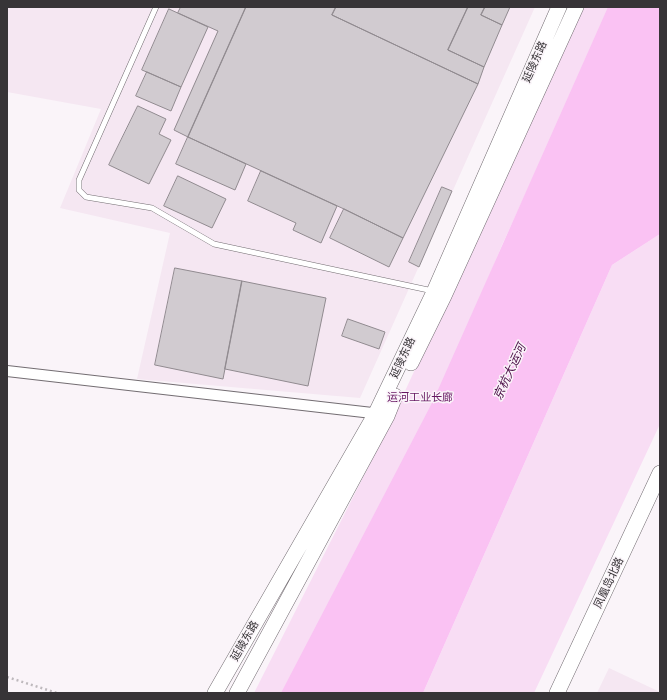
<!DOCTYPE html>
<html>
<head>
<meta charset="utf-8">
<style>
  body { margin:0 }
  #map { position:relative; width:667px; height:700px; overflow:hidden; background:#faf4f9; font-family:Rubik,sans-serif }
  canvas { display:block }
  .frame { position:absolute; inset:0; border:8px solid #373437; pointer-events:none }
</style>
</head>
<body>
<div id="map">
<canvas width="667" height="700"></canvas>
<div class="frame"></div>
</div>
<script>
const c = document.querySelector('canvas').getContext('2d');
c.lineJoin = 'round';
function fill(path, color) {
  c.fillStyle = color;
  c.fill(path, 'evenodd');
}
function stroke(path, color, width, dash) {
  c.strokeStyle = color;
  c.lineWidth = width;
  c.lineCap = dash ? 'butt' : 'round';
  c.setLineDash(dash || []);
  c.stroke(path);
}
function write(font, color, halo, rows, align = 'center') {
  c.font = font + ' Rubik,"Noto Sans SC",sans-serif';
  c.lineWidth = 3;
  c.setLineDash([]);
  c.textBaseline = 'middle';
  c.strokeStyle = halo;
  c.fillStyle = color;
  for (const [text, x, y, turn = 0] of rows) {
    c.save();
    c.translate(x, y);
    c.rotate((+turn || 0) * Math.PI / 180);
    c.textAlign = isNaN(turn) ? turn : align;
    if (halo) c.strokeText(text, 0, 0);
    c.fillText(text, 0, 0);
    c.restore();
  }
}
const built = new Path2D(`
  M7,7H535L360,398L137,379L170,233L60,208L101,109L7,92Z
  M609,668L660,692V693H597Z`);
const green = new Path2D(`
  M583,7H612L502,245L435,406L282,693H254L386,432Z
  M660,234V424L534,693H423L612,265Z`);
const water = new Path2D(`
  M608,7H660V234L612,265L423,693H281L433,401Z`);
const building = new Path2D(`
  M181,7H246L188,137L174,130L218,31L178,13Z
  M246,7H336L332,15L478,84L403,238L344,209L188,137Z
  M336,7H468L448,50L484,67L478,84L332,15Z
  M468,7H485L481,15L502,25L484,67L448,50Z
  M485,7H510L502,25L481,15Z
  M169,9L208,27L181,87L142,70Z
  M147,72L181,87L171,111L136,96Z
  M138,106L166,119L159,134L171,140L149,184L109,165Z
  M188,137L246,164L235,190L176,164Z
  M261,171L337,206L321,243L293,230L296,223L248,201Z
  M178,176L226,199L212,228L164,206Z
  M442,187L452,191L419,267L409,262Z
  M344,209L403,238L389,267L330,238Z
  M175,268L242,281L223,379L155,365Z
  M242,281L326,298L308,386L225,369Z
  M348,319L385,332L379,349L342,336Z`);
const path = new Path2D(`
  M7,677L57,693`);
const lane = new Path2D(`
  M156,7L79,180V190L86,197L152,208L214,244L433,291`);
const street = new Path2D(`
  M7,371L381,414`);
const secondary = new Path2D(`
  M411,363L444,296L576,7
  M215,693L376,413L434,292L559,7
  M237,693L387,416L395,396
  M557,693L660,473`);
const streetNames = [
  ["延陵东路",535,62,-66],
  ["延陵东路",403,358,-65],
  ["凤凰岛北路",609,583,-65],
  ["延陵东路",245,641,-60]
];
const parkNames = [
  ["运河工业长廊",420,398]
];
const waterNames = [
  ["京杭大运河",510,372,-65]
];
fill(built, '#f5e7f2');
fill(green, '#f8ddf4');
fill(water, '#fac2f3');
fill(building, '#d1cbd0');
stroke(building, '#918b90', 1);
stroke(lane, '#736d72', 6);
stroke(street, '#736d72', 12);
stroke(secondary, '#736d72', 16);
stroke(path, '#beb9bd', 2.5, [2, 3]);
stroke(lane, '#fff', 5);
stroke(street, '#fff', 10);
stroke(secondary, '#fff', 15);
write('11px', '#373437', '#faf4f9', streetNames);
write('11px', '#661661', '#faf4f9', parkNames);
write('italic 12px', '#480b44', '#faf4f9', waterNames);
</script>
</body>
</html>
